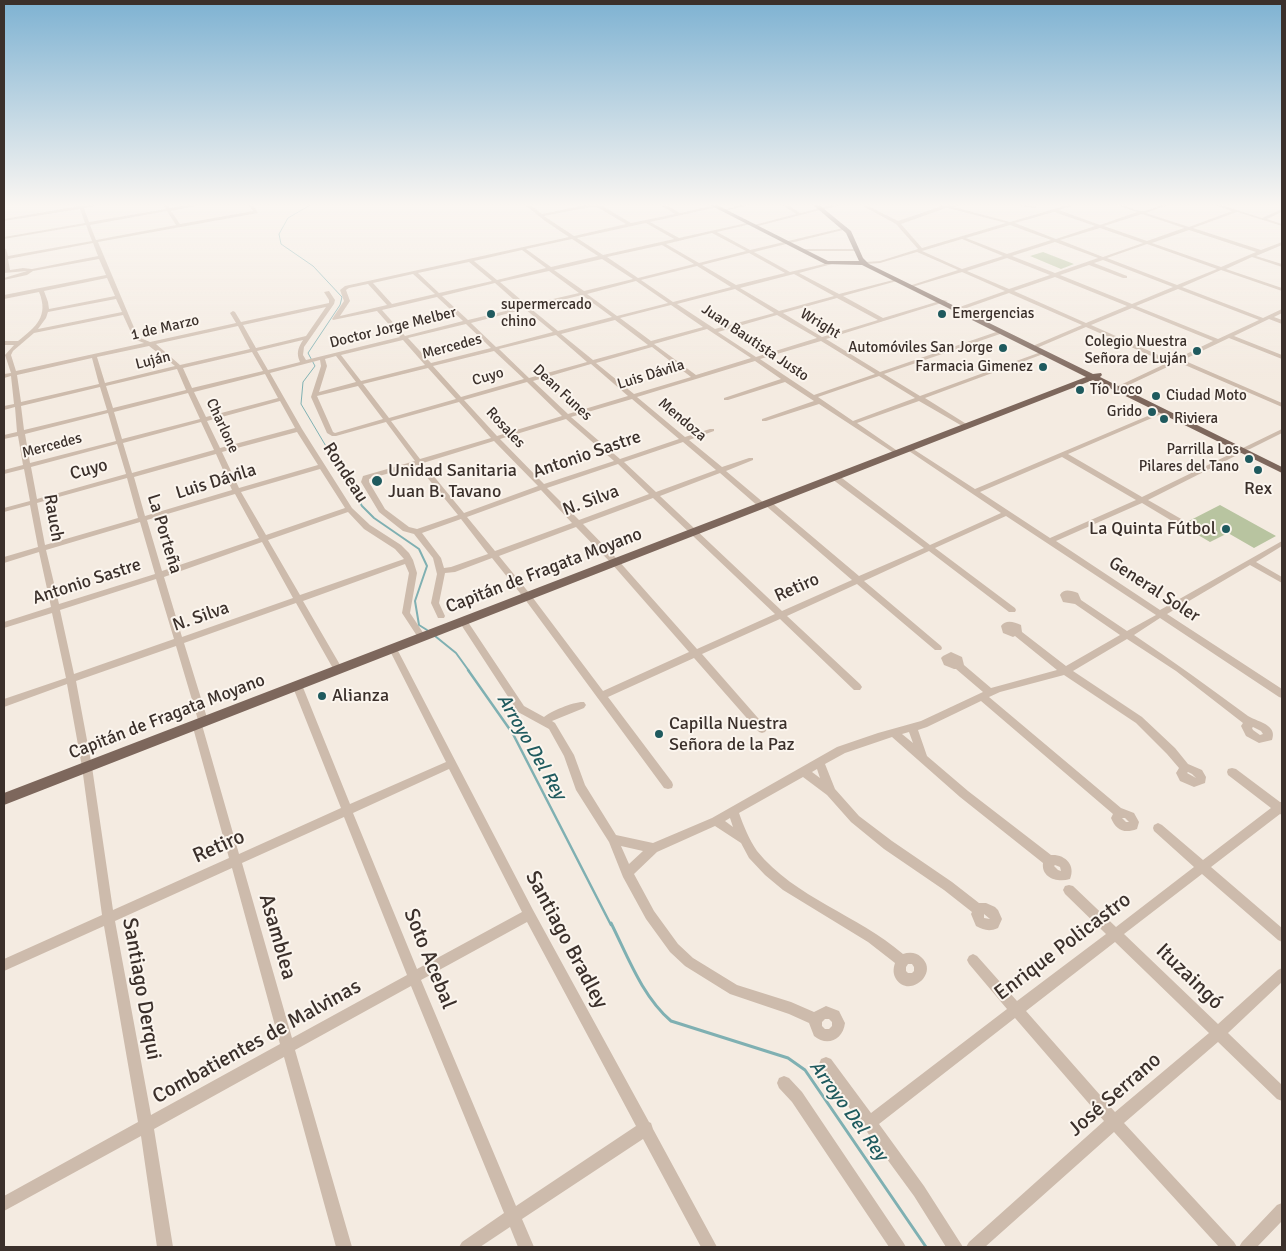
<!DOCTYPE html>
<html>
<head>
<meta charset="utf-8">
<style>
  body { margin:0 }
  #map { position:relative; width:1286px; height:1251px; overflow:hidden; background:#f4ebe1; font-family:Signika,sans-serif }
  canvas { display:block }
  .frame { position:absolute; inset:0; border:5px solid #3b302b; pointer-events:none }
</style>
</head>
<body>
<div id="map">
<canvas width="1286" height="1251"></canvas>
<div class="frame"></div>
</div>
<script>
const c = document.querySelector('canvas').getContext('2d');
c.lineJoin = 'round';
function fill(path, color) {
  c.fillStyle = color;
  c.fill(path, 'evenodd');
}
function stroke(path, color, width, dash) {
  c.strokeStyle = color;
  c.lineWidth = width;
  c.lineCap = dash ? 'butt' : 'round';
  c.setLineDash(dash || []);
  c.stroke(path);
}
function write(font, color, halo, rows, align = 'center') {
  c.font = font + ' Signika,sans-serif';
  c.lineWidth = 4;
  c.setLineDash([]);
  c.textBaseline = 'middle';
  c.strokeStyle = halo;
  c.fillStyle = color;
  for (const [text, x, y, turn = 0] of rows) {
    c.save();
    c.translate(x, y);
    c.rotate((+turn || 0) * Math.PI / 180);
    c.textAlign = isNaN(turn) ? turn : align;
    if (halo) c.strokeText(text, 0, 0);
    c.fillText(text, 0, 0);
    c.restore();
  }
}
const green = new Path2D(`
  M1043,252L1074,264L1061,269L1030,256Z
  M1220,505L1276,536L1254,548L1228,533L1210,542L1181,525Z`);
const streamFar3 = new Path2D(`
  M312,204L288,218L279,234L281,244L313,266L342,297L340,305L308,353L315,366L303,382L301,404L343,475`);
const streamFar2 = new Path2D(`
  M343,474L362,506L374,518L419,549L427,566L415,601L419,625L427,630
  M435,636L456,653L469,671`);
const streamFar1 = new Path2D(`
  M468,670L513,734L611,925`);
const stream = new Path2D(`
  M611,923C628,957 642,996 671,1021L788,1058L805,1070L926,1247`);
const minor = new Path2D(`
  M78,204H82L83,206L102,204L84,208L89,222L166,209L163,204H167L170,208L195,204H204L171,211L180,224L253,211L248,204H252L258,213L98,242L138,337L150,342L236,323L230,313L233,311L235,312L241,322L329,303V300L324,292L329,291L335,300L334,304L304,347L303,355L306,360L400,337L377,311L333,320L332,319L344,301L340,290L345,286L569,237L545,221L524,204H529L542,214L591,204H599L631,223L675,214L659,204H664L680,213L716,205L718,207L650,222L679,238L751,222V224L717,232L750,250L847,227V229L754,252L790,272L832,262V264L799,273L839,294L897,279V281L843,296L883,318L943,300L948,301L826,339L880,372L999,331H1003V333L884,374L920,396L1041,352L1046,353L925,398L968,425V427H964L919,401L857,423L899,452V454L897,455L819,404L766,421H762V419L814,401L785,382L728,400H724V398L781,379L755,361L637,397L685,437L710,429H714V431L689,440L722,467L749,458H753V460L726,471L764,503L767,501H770L859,576L924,548L832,479V475H838L930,545L1001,513L906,449V447H910L975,489L1162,410H1166V412L1068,454L1142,497L1282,429V433L1250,449L1246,450L1245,451L1148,500L1183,520L1184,522L1183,524H1177L1142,503L1056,541L1160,610L1282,541V546L1256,562L1282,577V583L1250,565L1167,614L1282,689V698L1279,697L1160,618L1134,635C1173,661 1210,688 1248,716C1254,720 1262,721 1268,726C1273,730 1274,734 1272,740L1259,743L1246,736L1241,726L1243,723L1176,671L1127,639L1073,671L1142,717L1175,748L1188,764L1202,770L1206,777L1205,783L1194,787L1180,781L1176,773L1179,768L1167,754L1136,723L1064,675L1000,692L989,697L1121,808L1134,813L1139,822L1137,829C1124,834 1116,830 1111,818L1113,814L981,701L927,727L918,730L927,756L968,791L1051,855C1065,854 1076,865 1070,879C1058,883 1041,878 1043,863L960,797L892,737L845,753L825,764L835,789L859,816L892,841L952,882L979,903H986L995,907L998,910L1002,919L998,928C989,932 984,930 976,926L971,914L972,912L944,890L884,849L851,822L827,795L803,777L739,813C744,827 749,839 757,851C795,898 858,915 903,954C909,952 916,952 921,957C940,973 909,999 896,979C893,974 893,969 895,963L868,942L783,890L765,875L749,858L741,843L715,826L657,852L634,874L654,911L678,944L693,958L737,985L791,1002L814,1012L826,1006L839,1011L845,1023C843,1040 827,1047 814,1036L809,1023L789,1014L730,994L685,966L670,952L646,919L623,877L609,842L576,790L564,756L549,729L518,712L460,623L459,621L460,619H466L524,706L544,717C551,711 575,701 584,702L586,705L584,708L552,721L555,723L574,755L585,785L616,835L653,843L712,818L837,747L878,733L921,721L983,692L956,669H954L944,665L941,658L943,656L951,652L962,657L964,665L991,688L1057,670L1015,636L1013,637L1003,633L1001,626C1006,619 1014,622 1021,625L1022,632L1066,666L1120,635L1075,604L1063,602L1060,595C1064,588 1071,591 1078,593L1081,600L1127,631L1156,615L1006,516L935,548L1015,608L1016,610L1015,612H1009L929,551L864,581L941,646L942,648L941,650H935L857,584L787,616L860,684L862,687L860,690H854L780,619L702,654L765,726L767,729L765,732L762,733L759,732L694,658L608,697L672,782L673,785L672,788L668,789L664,788L524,598L492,558L455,572L445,573L439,603L445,616L444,618H438L431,603L437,574L433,558L414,534L403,531L379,512L361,482L363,476L415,461L386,422L336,436H332L327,433L311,397L321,366L320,360L270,373L302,429L352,508L370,525L401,545L409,553L413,560L417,573L410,613L426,637L425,639H419L402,613L409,573L405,564L303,601L343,670L341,672H335L296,603L184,643L208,721L206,724L202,725L239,854L341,808L292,685L294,682H300L302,685L350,804L446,762L389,649L390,647H396L533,910L649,1122L651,1123L653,1129L717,1247H701L643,1139L522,1219L534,1247H518L510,1227L480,1247H459L462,1242L504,1213L411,986L295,1050L352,1247H336L284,1057L154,1129L173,1247H157L141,1136L4,1211V1196L138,1122L104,926L4,971V959L102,915L82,767L67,684L4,707V699L66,678L52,613L4,628V622L51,607L39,552L4,563V557L38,547L30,505L4,512V508L30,501L24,469L4,474V470L23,465L18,436L4,439V435L17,432L15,407L4,410V406L14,404L11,376L4,378V374L11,373L5,355L14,345H4V341H18C36,327 49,316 39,292L4,299V295L106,275L99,259L33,271L27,275L4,280V278L27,271L4,273V271L5,270L4,248L6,249L8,256L92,241L86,225L4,239V237L85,223L80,209L4,221V219L79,206ZM595,206L626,224L574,236L544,216ZM167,211L176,225L96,240L90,225ZM646,223L674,239L603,255L577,238ZM712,233L746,251L699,263L666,244ZM572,239L598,256L551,267L526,249ZM93,243L98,256L32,269L23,268L10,270L8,259ZM662,245L694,264L638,278L607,257ZM522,250L546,268L497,280L474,261ZM749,253L785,273L736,285L702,265ZM602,259L633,279L584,291L554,270ZM469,262L492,281L439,293L418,273ZM697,266L731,287L673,302L641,280ZM549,271L579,293L527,305L500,282ZM413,274L435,294L392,304L373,283ZM794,274L834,296L779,311L740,288ZM107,278L115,296L49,309L48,302L44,291ZM636,281L668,303L617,316L587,294ZM495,283L522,307L468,320L442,296ZM368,284L387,305L340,316L350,301L346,290L349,288ZM735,289L774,313L715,329L677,304ZM582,295L612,317L558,331L530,308ZM437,297L463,321L405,336L382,310ZM837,298L878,320L822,337L783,313ZM116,299L122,312L38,329L46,318L48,312ZM671,305L703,327L651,341L620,318ZM326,307L306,336L256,348L243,325ZM525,309L553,332L496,347L471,323ZM123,315L134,339L144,343L16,371L11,355L13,351L34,333ZM777,315L817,338L756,357L718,332ZM615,320L648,345L593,360L561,334ZM466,324L491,348L431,363L408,338ZM238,326L250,349L180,365L156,344ZM707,329L751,358L696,375L654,344ZM556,335L587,362L529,378L499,349ZM303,340C298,348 296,353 300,362L268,370L257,351ZM403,340L425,365L361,381L341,355ZM821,341L875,374L814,395L760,359ZM149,346L175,366L105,383L97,357ZM652,347L691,377L634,394L596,363ZM494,351L524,379L461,397L433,366ZM252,352L263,371L192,388L183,368ZM336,356L356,382L319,392L327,366L325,359ZM92,358L99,384L21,402L17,375ZM591,364L628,396L568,414L533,381ZM428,368L456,399L389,418L363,384ZM177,369L186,390L113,408L106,386ZM265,374L278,398L206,417L194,392ZM879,376L915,398L853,421L818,397ZM527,382L562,416L497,436L464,400ZM358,386L383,419L335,433L333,432L317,396ZM100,387L107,410L24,430L21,406ZM188,393L200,419L122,439L114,412ZM632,399L679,439L620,459L571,417ZM280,401L295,428L220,448L207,421ZM459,402L491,438L420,459L391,421ZM108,413L116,441L30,463L25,434ZM566,419L614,461L544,484L500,439ZM201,422L214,450L132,473L123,443ZM297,432L318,465L239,488L222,452ZM494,441L538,486L464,513L423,463ZM683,442L716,470L656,492L624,462ZM117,444L126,474L37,499L31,467ZM216,454L232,490L145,516L134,477ZM1062,457L1136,500L1050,538L980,492ZM618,464L649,494L579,520L547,488ZM417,465L458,515L417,529L409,527L385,509L369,482V479ZM320,469L345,508L266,535L241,492ZM720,473L759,507H762L765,505L852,580L782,611L660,496ZM127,478L138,518L45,545L37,503ZM541,490L572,523L495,551L467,517ZM235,494L259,538L162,571L147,520ZM653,498L775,614L697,649L618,560L583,524ZM348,512L364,529L395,549L404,559L300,595L268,540ZM461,519L488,554L451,567L444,568L441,558L422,533ZM140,522L155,574L59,604L46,550ZM576,527L612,564L689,652L603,691L530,594L499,556ZM262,542L293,598L182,637L164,577ZM156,579L174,639L74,674L60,610ZM176,646L198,720L194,721L192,724L229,858L113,910L92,767L76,681ZM1253,727L1261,731L1263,734L1260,735L1253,730L1252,728ZM909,732L913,743L902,734ZM449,769L522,912L417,969L353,813ZM817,769L820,778L812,772ZM1188,772L1192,774L1196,778L1187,773ZM344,817L407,975L292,1038L242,863ZM730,818L733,827L725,821ZM1122,818H1125L1129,822H1126ZM621,846L643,851L629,864ZM1055,865L1060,867L1061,871L1058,870L1054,866ZM232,868L280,1044L151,1115L115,921ZM984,914L990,919L984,918ZM527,922L636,1126L516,1206L421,980ZM908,964H912L914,967V971L912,973H908L906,971V967ZM825,1019H829L832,1022V1026L829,1029H825L822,1026V1022Z
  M746,204H753L724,211L722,210Z
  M781,204H786L800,213L837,204H844L754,227V225L796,214Z
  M859,204H864L898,221L942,206L936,204L948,205L964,204L954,207L1010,222L1071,204H1077L1059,210L1100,225L1137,212L1114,204C1124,204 1133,211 1142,211C1151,211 1160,204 1170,204L1146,213L1189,227L1232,211L1212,204H1218L1262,218L1282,209V212L1267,219L1282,224V226L1237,212L1193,228L1261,250L1282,242V245L1256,256L1282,264V267L1252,257L1226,269L1282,288V291L1221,270L1182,287L1263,318L1282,309V313L1274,317L1282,320V324L1269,319L1234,336L1282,355V359L1229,338L1183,360L1282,403V407L1178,362L1118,390H1114V388L1167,363L1086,327L1039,347H1035V345L1082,325L1009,293L958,311H954V309L1005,291L962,272L912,287V285L958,270L917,252L880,263L866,264V262L880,261L918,249L896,224ZM946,208H948L1006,223L922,248L901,224ZM1054,212L1095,226L1056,239L1015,223ZM1142,214L1184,228L1147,241L1104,226ZM1010,225L1051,240L1007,254L966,238ZM1100,228L1143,243L1103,257L1060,240ZM1189,230L1256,252L1221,267L1152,243ZM962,239L1003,256L962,269L922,251ZM1055,242L1098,258L1055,273L1012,256ZM1147,244L1217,269L1177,285L1107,258ZM1007,258L1050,275L1009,289L967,271ZM1103,260L1173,287L1132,304L1060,275L1089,265L1123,278H1127V276L1094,263ZM1055,277L1127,306L1086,323L1014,291ZM1178,289L1259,320L1218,339L1136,306ZM1132,308L1213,341L1172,361L1091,325Z
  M1006,204H1019L1037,207L1035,208Z
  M803,249H856L858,250L856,251H801V249Z
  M1232,768L1236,769L1280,802H1282V815L1280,814L1211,867L1282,928V942L1278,940L1202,874L1124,934L1218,1024L1278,970L1282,968V982L1228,1033L1282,1085V1101L1277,1099L1218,1042L1124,1123L1234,1242L1237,1247H1219L1114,1132L985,1247H966L969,1242L1104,1121L1015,1018L879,1124L924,1186L963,1247H946L914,1196L821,1069L819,1064L821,1059L826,1057L831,1059L871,1113L1007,1009L969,964L967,960L969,956L973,954L977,956L1017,1001L1106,934L1065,894L1063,890L1065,886L1069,885L1073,886L1116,927L1194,867L1154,831L1153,828L1154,825L1158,823L1162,825L1203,860L1271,808L1228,775L1227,772L1228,769ZM1115,942L1209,1033L1115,1112L1026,1011Z
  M784,1076L789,1078L802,1092L903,1242L906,1247H889L792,1102L779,1088L777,1083L779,1078Z
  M1282,1203V1221L1257,1247H1239L1242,1242L1277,1205Z`);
const major = new Path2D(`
  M708,204H715L828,261H859L846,233L812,204H818L851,231L863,258L869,264L1093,374L1101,373L1102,375L1100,377L1282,467V473L1093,380L4,805V793L1086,377L862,265L825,264Z`);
const markers = [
  [491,314,5,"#1f5a5e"],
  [942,314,5,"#1f5a5e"],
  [1003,348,5,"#1f5a5e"],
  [1197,351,5,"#1f5a5e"],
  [1043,367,5,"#1f5a5e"],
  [1080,390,5,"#1f5a5e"],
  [1156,396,5,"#1f5a5e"],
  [1152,412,5,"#1f5a5e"],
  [1164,419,5,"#1f5a5e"],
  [1249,459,5,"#1f5a5e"],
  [1258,470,5,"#1f5a5e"],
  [377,481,6,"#1f5a5e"],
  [1226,529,5,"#1f5a5e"],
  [322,696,5,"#1f5a5e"],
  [659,734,5,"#1f5a5e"]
];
const farPoinames = [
  ["supermercado",501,305],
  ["chino",501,322],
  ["Emergencias",952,314],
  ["Colegio Nuestra",1187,342,"right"],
  ["Señora de Luján",1187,359,"right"],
  ["Automóviles San Jorge",993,348,"right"],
  ["Farmacia Gimenez",1033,367,"right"],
  ["Tío Loco",1090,390],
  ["Ciudad Moto",1166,396],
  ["Grido",1142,412,"right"],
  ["Riviera",1174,419],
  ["Parrilla Los",1239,450,"right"],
  ["Pilares del Tano",1239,467,"right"]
];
const farStreetnames = [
  ["Wright",820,324,31],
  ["1 de Marzo",165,328,-13],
  ["Doctor Jorge Melber",393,328,-14],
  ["Juan Bautista Justo",755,343,34],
  ["Mercedes",452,347,-15],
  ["Luján",153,361,-14],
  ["Luis Dávila",651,375,-17],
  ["Cuyo",488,377,-16],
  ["Dean Funes",562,393,43],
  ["Mendoza",682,420,40],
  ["Charlone",222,426,65],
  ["Rosales",505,428,47],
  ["Mercedes",52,446,-15]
];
const streetNames = [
  ["Antonio Sastre",587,455,-19],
  ["Cuyo",89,470,-15],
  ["Rondeau",345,473,57],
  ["Luis Dávila",216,482,-17],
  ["N. Silva",591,501,-20],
  ["Rauch",53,518,80],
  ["La Porteña",164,534,73],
  ["Capitán de Fragata Moyano",544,571,-21],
  ["Antonio Sastre",87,582,-18],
  ["Retiro",797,588,-24],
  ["General Soler",1154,590,33],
  ["N. Silva",201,617,-19],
  ["Capitán de Fragata Moyano",167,717,-21]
];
const poiNames = [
  ["Unidad Sanitaria",388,471],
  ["Juan B. Tavano",388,492],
  ["Rex",1258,489,"center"],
  ["La Quinta Fútbol",1216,529,"right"],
  ["Alianza",332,696],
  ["Capilla Nuestra",669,724],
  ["Señora de la Paz",669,745]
];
const waterNames = [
  ["Arroyo Del Rey",531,747,60],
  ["Arroyo Del Rey",848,1111,54]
];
const nearStreetnames = [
  ["Retiro",219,847,-24],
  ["Asamblea",277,937,74],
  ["Santiago Bradley",566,940,62],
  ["Enrique Policastro",1063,947,-37],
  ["Soto Acebal",429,959,68],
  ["Ituzaingó",1189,977,44],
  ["Santiago Derqui",141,989,80],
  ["Combatientes de Malvinas",257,1042,-29],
  ["José Serrano",1115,1095,-41]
];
fill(green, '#b8c4a0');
stroke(streamFar3, '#7fb0b2', 1);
stroke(streamFar2, '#7fb0b2', 2);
stroke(streamFar1, '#7fb0b2', 2.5);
stroke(stream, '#7fb0b2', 3);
fill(minor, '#cdbbac');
fill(major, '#7d675c');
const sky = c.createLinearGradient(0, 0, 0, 379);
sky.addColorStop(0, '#7eb2d2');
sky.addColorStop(0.54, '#faf6f2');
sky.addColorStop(1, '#faf6f200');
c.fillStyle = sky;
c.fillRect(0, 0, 1286, 379);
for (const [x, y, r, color] of markers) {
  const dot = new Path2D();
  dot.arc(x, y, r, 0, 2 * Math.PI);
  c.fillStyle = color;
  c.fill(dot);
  stroke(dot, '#fbf5ee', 2);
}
write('15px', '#3b302b', '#fbf5ee', farPoinames, 'left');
write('15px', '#3b302b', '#fbf5ee', farStreetnames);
write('18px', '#3b302b', '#fbf5ee', streetNames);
write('18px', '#3b302b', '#fbf5ee', poiNames, 'left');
write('italic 19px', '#1f5a5e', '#fbf5ee', waterNames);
write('21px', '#3b302b', '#fbf5ee', nearStreetnames);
</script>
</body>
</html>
